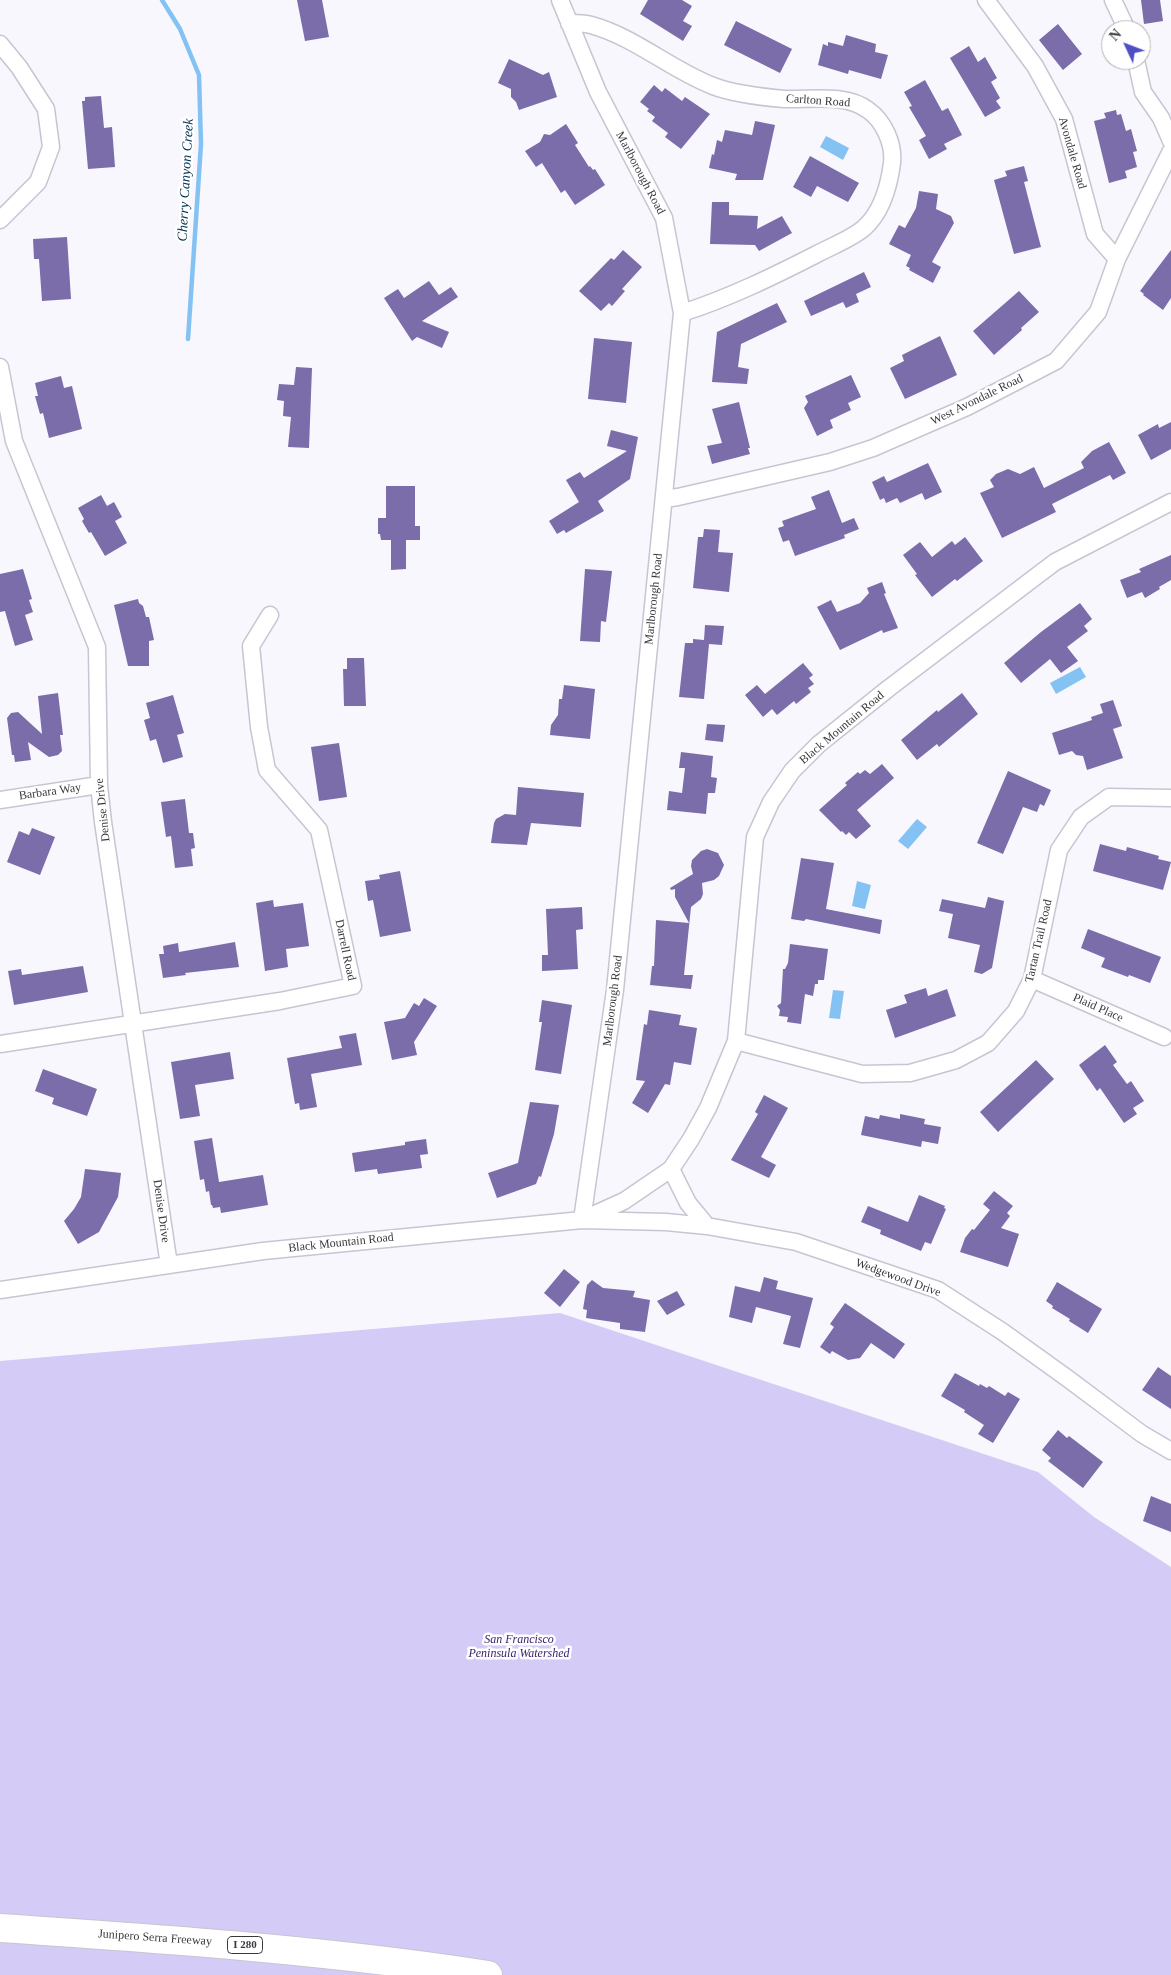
<!DOCTYPE html>
<html>
<head>
<meta charset="utf-8">
<style>
  body { margin:0 }
  #map { position:relative; width:1171px; height:1975px; overflow:hidden; background:#f8f7fe; font-family:Georgia,serif }
  canvas { display:block }
  .north { position:absolute; left:1101px; top:20px; width:50px; height:50px; box-sizing:border-box; background:#fff; border:1px solid #b0afb1; border-radius:50%; rotate:313deg; font-size:14px; font-weight:700; line-height:20px; text-align:center; color:#39383d }
  .north::after { content:''; display:block; margin:auto; width:18px; height:22px; background:#4f4ec5; clip-path:polygon(50% 0,100% 100%,50% 72%,0 100%) }
</style>
</head>
<body>
<div id="map">
<canvas width="1171" height="1975"></canvas>
<div class="north">N</div>
</div>
<script>
const c = document.querySelector('canvas').getContext('2d');
c.lineJoin = 'round';
function fill(path, color) {
  c.fillStyle = color;
  c.fill(path, 'evenodd');
}
function stroke(path, color, width, dash) {
  c.strokeStyle = color;
  c.lineWidth = width;
  c.lineCap = dash ? 'butt' : 'round';
  c.setLineDash(dash || []);
  c.stroke(path);
}
function write(font, color, halo, rows, align = 'center') {
  c.font = font + ' Georgia,serif';
  c.lineWidth = 5;
  c.setLineDash([]);
  c.textBaseline = 'middle';
  c.strokeStyle = halo;
  c.fillStyle = color;
  for (const [text, x, y, turn = 0] of rows) {
    c.save();
    c.translate(x, y);
    c.rotate((+turn || 0) * Math.PI / 180);
    c.textAlign = isNaN(turn) ? turn : align;
    if (halo) c.strokeText(text, 0, 0);
    c.fillText(text, 0, 0);
    c.restore();
  }
}
const green = new Path2D(`
  M560,1313L1038,1472L1094,1517L1171,1567V1975H0V1361Z`);
const water = new Path2D(`
  M826,136L849,148L843,160L820,147Z
  M1080,667L1086,677L1056,694L1050,683Z
  M917,819L927,827L908,849L898,841Z
  M857,881L871,885L865,909L852,906Z
  M833,990L844,991L840,1019L829,1018Z`);
const stream = new Path2D(`
  M162,0L180,29L199,75L201,144L188,339`);
const building = new Path2D(`
  M297,0H322L329,37L305,41Z
  M648,0H682L692,6L683,21L692,26L683,41L640,14Z
  M1141,0H1160L1163,21L1144,24Z
  M736,21L792,49L780,73L724,45Z
  M1058,24L1082,54L1063,70L1039,40Z
  M846,35L876,44L875,52L888,55L881,79L849,70L848,74L818,65L823,44L828,46V42L843,46Z
  M969,46L978,62L985,57L997,78L991,82L1000,98L996,101L1001,108L985,117L950,58Z
  M509,59L543,75L549,72L557,97L519,110L516,102L511,97V89L498,83Z
  M925,80L942,111L948,108L962,135L944,144L947,149L929,159L919,140L926,136L909,107L912,106L904,92Z
  M654,85L662,92L665,88L682,101L685,97L710,114L681,149L665,137L668,133L652,121L655,117L647,111L649,109L640,102Z
  M101,96L104,128L112,127L115,167L88,169L82,101H85V97Z
  M1116,110L1117,115L1121,114L1126,131L1131,129L1137,151L1133,152L1137,167L1125,171L1127,178L1109,183L1094,121L1106,118L1104,113Z
  M755,121L775,125L763,180H735L737,174L709,168L712,154L714,155L717,140L722,142L725,130L752,135Z
  M566,124L578,143L575,145L589,167L590,166L593,170L595,169L605,185L575,205L565,190L561,193L542,163L536,167L525,151L540,142L544,134L550,135Z
  M810,156L859,183L848,202L817,186L811,197L793,187Z
  M1024,166L1028,181L1024,182L1041,247L1014,254L994,180L1007,176L1005,171Z
  M919,191L938,194L936,209L951,216L954,223L932,262L941,267L933,283L909,270L910,268L906,266L911,255L889,244L899,225L905,228L916,208Z
  M712,202H729V215L758,216L757,229L782,216L792,233L759,251L755,245L710,244Z
  M67,237L71,299L42,301L39,259H34L33,239Z
  M623,250L642,267L622,289L625,291L612,306L609,303L601,311L579,291L611,258L614,260Z
  M1171,250V298L1163,310L1143,295L1144,294L1140,291Z
  M864,272L871,287L856,294L859,302L846,308L843,302L811,316L804,301Z
  M429,281L439,295L451,287L458,297L422,321L449,332L442,348L417,337L412,341L384,298L398,289L404,298Z
  M1019,291L1039,312L1021,328L1022,330L994,355L973,331Z
  M777,303L787,322L741,344L738,367L749,369L747,384L712,382L717,332Z
  M940,336L957,375L905,399L890,368L904,361L902,355Z
  M594,338L632,342L626,403L588,399Z
  M296,367L312,368L309,448L288,447L291,417L283,416L284,401L277,400L279,384L294,385Z
  M851,375L861,397L848,403L851,410L830,420L833,428L817,436L804,408L808,402L805,396Z
  M61,376L64,388L72,386L82,429L49,438L43,413L40,414L35,396H38L35,383Z
  M739,402L750,448H748L750,454L712,464L707,446L722,443L712,409Z
  M1171,422V449L1151,460L1138,435L1158,424L1159,428Z
  M611,430L638,437L630,479L598,501L604,511L566,533L564,530L557,534L549,521L579,502L566,480L580,472L584,478L627,451L607,446Z
  M1109,442L1126,473L1113,480L1110,475L1052,504L1056,512L1002,538L980,493L994,487L990,480L996,474L1008,469L1020,474L1034,467L1044,488L1084,468L1081,462L1092,451Z
  M928,463L942,492L925,500L922,493L900,503L897,498L886,503L884,498L880,500L872,482L884,476L887,482Z
  M386,486H415V526H420V540H406V569L391,570V540H381L380,534H378V518H386Z
  M829,490L842,523L854,518L859,529L844,535L845,538L795,556L789,540L783,542L778,528L784,526L782,521L816,509L811,497Z
  M101,495L107,506L114,502L122,517L115,521L127,543L105,556L91,532L89,533L82,521L84,519L78,508Z
  M704,529L720,530L718,552L733,553L729,592L693,588L698,537H703Z
  M965,537L983,561L957,581L955,579L932,597L915,575L917,574L903,555L920,542L932,557L952,541L955,545Z
  M1171,555V580L1159,587L1160,589L1145,598L1142,592L1127,598L1120,580L1141,572L1139,569Z
  M23,569L32,599L29,600L33,612L25,615L33,640L15,646L5,611L0,612V574Z
  M585,569L612,571L606,622L601,621L600,642L580,641Z
  M882,582L886,593L884,594L898,628L883,633L882,630L840,650L817,607L831,600L837,612L860,603L869,593L867,588Z
  M138,599L139,603L143,606L146,617H149L154,640L149,641V666H128L114,605Z
  M1080,603L1092,619L1084,626L1088,631L1067,647L1078,661L1061,673L1050,659L1021,683L1004,663L1041,632Z
  M705,625L724,626L722,645L709,644L704,699L679,697L685,643H693V639L704,640Z
  M347,658H364L366,706H344L343,669H347Z
  M803,663L813,675L809,678L814,684L808,688L811,692L796,704L794,701L777,715L772,709L763,717L745,695L757,685L765,694Z
  M564,685L595,689L590,739L550,735L551,725L558,715L559,699H562Z
  M58,693L63,735H60L62,751L58,755L49,757L28,742L31,760L15,762L14,755H12L7,718L11,713L18,712L42,734L38,696Z
  M962,693L978,714L939,747L937,744L917,760L901,740L937,710L938,712Z
  M173,695L184,733L177,735L183,757L163,763L156,739L150,741L144,720L150,718L146,703Z
  M1113,700L1122,726L1113,729L1123,758L1087,770L1083,756L1076,755L1072,751L1059,755L1052,733L1092,720L1091,717L1103,713L1100,704Z
  M707,724L725,725L723,742L705,740Z
  M339,743L347,797L319,801L311,747Z
  M681,752L713,756L711,777L717,778L715,793H708L706,814L667,810L669,791L682,793L685,768H679Z
  M882,764L894,778L857,810L871,826L856,839L849,832L846,835L842,831L841,832L819,810L847,785L845,783L858,772L860,774L865,770L870,774Z
  M1008,771L1051,790L1044,806L1040,804L1037,812L1023,807L1003,854L977,843Z
  M518,787L584,793L581,827L531,823L527,845L491,843L494,823L496,819L505,814L516,815Z
  M185,799L189,833H193L195,848L191,849L193,866L175,868L171,836L166,837L161,802Z
  M32,828L55,837L40,875L7,862L19,831L29,835Z
  M1100,844L1126,851L1127,847L1159,856L1158,859L1171,862L1163,890L1093,871Z
  M707,849L718,853L724,865L719,876L714,880L702,883L703,894L701,899L691,907L684,975H693L691,989L650,985L652,966H654L656,920L689,923L675,897V889L671,890L670,888L693,874L691,866L692,860L701,851Z
  M801,858L834,863L826,909L882,920L880,934L806,919L804,921L791,919Z
  M400,871L411,931L380,937L373,900L368,901L365,881L380,879L379,875Z
  M988,897L1004,901L992,968L982,974L974,972L980,945L948,938L953,914L939,911L942,899L985,908Z
  M273,900L274,907L303,903L309,946L286,949L288,967L265,971L256,903Z
  M582,907L583,929L576,930L578,969L542,971V955H548L546,909Z
  M1088,929L1161,957L1150,983L1129,975L1128,977L1101,967L1105,958L1081,948Z
  M235,942L239,967L185,973L186,975L163,978L159,954H164L163,946L178,943L179,952Z
  M790,944L828,949L824,980H818V984H815L813,996L805,994L801,1024L787,1022L788,1017L779,1016L780,1010L777,1006L781,1003L783,969H785L788,963Z
  M83,966L88,992L14,1005L8,971L21,969L22,975Z
  M926,988L928,996L947,989L956,1016L895,1038L886,1010L907,1003L904,995Z
  M424,998L437,1006L414,1042L417,1055L392,1060L384,1022L405,1018L414,1003L419,1006Z
  M542,1000L572,1005L561,1074L535,1070L542,1022H539Z
  M649,1010L681,1015L679,1025L697,1028L691,1065L674,1062L670,1085L665,1084L648,1113L632,1103L645,1081L636,1080L644,1024L647,1025Z
  M356,1033L362,1065L311,1074L317,1107L300,1110L299,1103L295,1104L287,1058L342,1048L339,1036Z
  M1105,1045L1117,1062L1113,1065L1127,1084L1131,1081L1144,1101L1133,1108L1137,1114L1124,1123L1100,1088L1097,1091L1079,1065Z
  M230,1052L234,1079L195,1085L200,1116L180,1119L171,1062Z
  M1036,1060L1054,1079L998,1132L980,1112Z
  M43,1069L97,1089L87,1116L52,1104L54,1098L35,1091Z
  M764,1095L788,1108L761,1157L776,1165L769,1178L731,1160L758,1114L755,1112Z
  M530,1102L559,1105L554,1134L541,1177L539,1176L536,1184L497,1198L488,1173L518,1163Z
  M900,1114L925,1119L924,1124L941,1127L938,1144L922,1141L921,1147L861,1135L865,1116L879,1119L880,1115L900,1119Z
  M212,1138L219,1182L263,1175L268,1205L221,1213L220,1207L213,1208L212,1205H211L209,1191L206,1192L204,1179L200,1180L194,1141Z
  M426,1139L428,1154L420,1155L422,1168L378,1174L377,1169L355,1172L352,1153L405,1145V1142Z
  M85,1169L121,1173L118,1197L99,1232L78,1244L64,1221L74,1209L81,1197Z
  M994,1191L1013,1206L1007,1213L1010,1216L1001,1228L1019,1234L1008,1267L960,1252L965,1238L972,1229L974,1230L990,1210L983,1204Z
  M919,1195L945,1206L944,1208L946,1209L931,1244L925,1242L921,1251L880,1234L881,1230L861,1222L868,1206L908,1222Z
  M564,1269L580,1282L560,1307L544,1293Z
  M764,1277L778,1281L776,1289L813,1298L800,1348L783,1344L791,1316L756,1307L752,1323L729,1317L735,1286L760,1292Z
  M592,1280L603,1288L635,1291L633,1297L650,1300L645,1332L620,1329V1323L586,1318L587,1310L583,1309L587,1285Z
  M1057,1282L1102,1309L1088,1333L1069,1321L1070,1319L1052,1308L1053,1306L1046,1301Z
  M677,1291L685,1305L667,1315L657,1301Z
  M845,1303L905,1344L894,1359L871,1343L860,1358L848,1360L832,1351L830,1354L820,1347L834,1327L830,1324Z
  M1158,1367L1171,1376V1409L1142,1390Z
  M955,1373L979,1386L980,1384L987,1388L989,1386L1005,1396L1008,1392L1020,1399L993,1443L978,1434L984,1425L964,1412L965,1410L941,1396Z
  M1058,1430L1067,1438L1069,1436L1103,1462L1083,1488L1048,1461L1051,1458L1042,1450Z
  M1151,1496L1171,1504V1532L1143,1521Z`);
const minor = new Path2D(`
  M560,0L598,92L664,218L682,313L615,990L582,1220L666,1222L707,1226L796,1242L938,1290L1003,1332L1067,1378L1142,1434L1171,1451
  M986,0L1035,66L1064,119L1095,234L1117,259
  M1113,0L1127,30
  M569,23C576,23 584,23 591,25C635,37 671,70 713,86C734,94 761,97 784,99C811,100 845,93 868,110C884,121 894,144 892,163C889,186 882,212 864,228C851,239 832,246 817,254C774,276 729,298 682,313
  M0,44L19,67L46,109L51,147L38,182L0,220
  M1136,60L1143,92L1161,118L1171,141
  M0,367L14,441L97,647L99,785L103,822L169,1265
  M664,499L678,497L830,462L873,448L967,407L1056,361L1098,312L1117,259L1171,151
  M0,800L99,785
  M1032,979L1164,1037
  M736,1041L862,1074L910,1073L956,1060L988,1043L1016,1011L1032,979L1059,850L1081,817L1109,797L1171,798
  M0,1044L280,1001L353,986L319,830L267,770L259,727L251,646L270,615
  M671,1169L688,1203L707,1226
  M0,1290L263,1251L582,1220L624,1201L671,1169L691,1139L708,1108L736,1041L755,837L771,802L792,771L819,744L889,688L1055,562L1171,502`);
const motorway = new Path2D(`
  M0,1928C163,1939 326,1950 488,1975`);
const shields = [
  [245,1945,35]
];
const shieldNames = [
  ["I 280",245,1945]
];
const streetNames = [
  ["Carlton Road",818,101,4],
  ["Avondale Road",1072,153,74],
  ["Marlborough Road",640,173,62],
  ["West Avondale Road",977,400,-26],
  ["Marlborough Road",654,599,-84],
  ["Black Mountain Road",842,728,-40],
  ["Barbara Way",50,792,-8],
  ["Denise Drive",103,810,-96],
  ["Tartan Trail Road",1039,941,-77],
  ["Darrell Road",345,950,78],
  ["Marlborough Road",613,1001,-83],
  ["Plaid Place",1098,1008,24],
  ["Denise Drive",161,1211,82],
  ["Black Mountain Road",341,1243,-6],
  ["Wedgewood Drive",898,1278,20],
  ["Junipero Serra Freeway",155,1938,4]
];
const parkNames = [
  ["San Francisco",519,1640],
  ["Peninsula Watershed",519,1654]
];
const waterNames = [
  ["Cherry Canyon Creek",186,180,-87]
];
fill(green, '#d4cbf7');
fill(water, '#84c2f4');
stroke(stream, '#84c2f4', 4.5);
fill(building, '#7b6caa');
stroke(minor, '#c8c5d2', 19);
stroke(motorway, '#c8c5d2', 30);
stroke(minor, '#fff', 16);
stroke(motorway, '#fff', 28);
for (const [x, y, w] of shields) {
  const box = new Path2D();
  box.roundRect(x - w / 2, y - 8.5, w, 17, 4);
  c.fillStyle = '#fff';
  c.fill(box);
  stroke(box, '#39383d', 1);
}
write('bold 11px', '#39383d', null, shieldNames);
write('12px', '#39383d', '#fff', streetNames);
write('italic 12px', '#3c216d', '#fff', parkNames);
write('italic 14px', '#003151', '#fff', waterNames);
</script>
</body>
</html>
